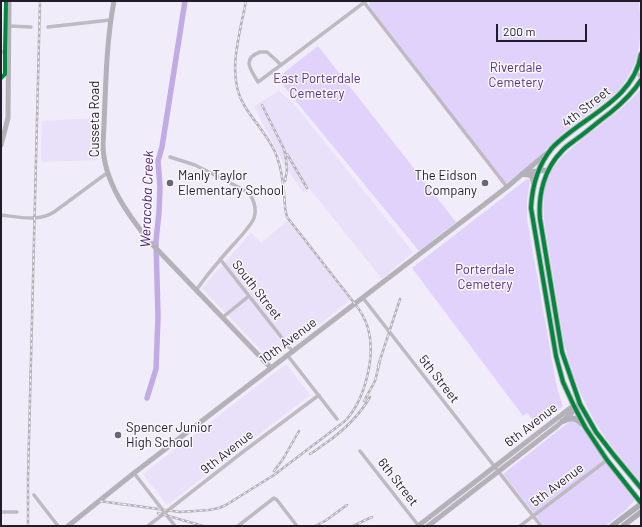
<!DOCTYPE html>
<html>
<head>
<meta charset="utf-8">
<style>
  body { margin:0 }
  #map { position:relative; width:642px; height:527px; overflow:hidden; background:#f0ecf9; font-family:Barlow,sans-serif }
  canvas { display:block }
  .frame { position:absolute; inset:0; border:2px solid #211d28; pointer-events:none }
  .scale { position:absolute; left:496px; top:24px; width:91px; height:18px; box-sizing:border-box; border:2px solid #211d28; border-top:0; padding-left:5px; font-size:12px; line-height:14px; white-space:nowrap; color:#211d28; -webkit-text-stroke:3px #faf8fe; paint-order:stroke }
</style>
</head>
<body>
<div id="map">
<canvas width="642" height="527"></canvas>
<div class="frame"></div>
<div class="scale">200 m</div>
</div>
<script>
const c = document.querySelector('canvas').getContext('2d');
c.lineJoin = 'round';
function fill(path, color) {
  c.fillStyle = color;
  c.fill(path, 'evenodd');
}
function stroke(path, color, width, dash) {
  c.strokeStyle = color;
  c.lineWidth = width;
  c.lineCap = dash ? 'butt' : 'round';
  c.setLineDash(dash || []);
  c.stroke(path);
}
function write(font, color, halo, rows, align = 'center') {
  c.font = font + ' Barlow,sans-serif';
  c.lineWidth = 3;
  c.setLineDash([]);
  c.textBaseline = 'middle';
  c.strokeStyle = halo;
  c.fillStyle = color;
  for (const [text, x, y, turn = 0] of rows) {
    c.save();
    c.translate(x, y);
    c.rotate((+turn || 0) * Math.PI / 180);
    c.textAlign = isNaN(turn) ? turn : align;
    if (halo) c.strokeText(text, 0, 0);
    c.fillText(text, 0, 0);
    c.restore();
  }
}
const built = new Path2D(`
  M279,91L293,103L413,252L382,279L310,189L303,192L284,164L254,106Z
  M98,118V160L41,162L42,121Z
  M288,220L350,300L302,338L270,360L202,288L251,233L261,243Z
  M286,364L310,395L167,505L143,474Z`);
const green = new Path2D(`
  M371,1H639C642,37 642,63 618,91L563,133L532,163L507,183L504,182L370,7L369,3Z
  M318,46L456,222L419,251L277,78Z
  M641,89V483C631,470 620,457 610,444C587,414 573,379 564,343L544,220C543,203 543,187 551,172C560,155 576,145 590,133C608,120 626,106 641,89Z
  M527,179H529L530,180L527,200V219L556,383L558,391L563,406L538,426L527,413L523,416L412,268Z
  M572,420L580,426L634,499V501L626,510L605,526H544L503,474L569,422Z`);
const river = new Path2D(`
  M147,398L156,369L158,317L156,241L159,212L160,187L158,161L162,147L185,1`);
const street = new Path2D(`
  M363,1L507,187
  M9,26L31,27
  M48,27L110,20
  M1,52L9,51
  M260,52H267L277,61L281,65L258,82C251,70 241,59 260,52Z
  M281,65L366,1
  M636,72L641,77
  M170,157L195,165L248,192C254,199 257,209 254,218C250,229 228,249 220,260C212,269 204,279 197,289
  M1,215C19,217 39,222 54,212L107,173
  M220,259L293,352
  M363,298L541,526
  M223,317L249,296
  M288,356L337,419
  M360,451L418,525
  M134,473L175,526
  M34,495L58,526
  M1,512H17
  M148,526L244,451L319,395
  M238,526L274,498L277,500L297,526
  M520,526L607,460`);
const secondary = new Path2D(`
  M114,1C105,48 106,96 103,144C103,181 128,215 150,242L271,368
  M1,145L8,118L9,1
  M524,174L527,172L548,170
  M68,526L134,473L507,187L547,153
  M418,526L569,409L574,406L578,405
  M428,526L557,426L577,408`);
const primary = new Path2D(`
  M612,526L641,504
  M623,526L641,512`);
const highway = new Path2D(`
  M641,54C634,101 581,117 552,148C538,165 532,187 531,208L556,356L563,382L574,406L585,427L607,460L641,503
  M641,80C633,93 622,103 610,113C599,121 589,130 578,138C573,142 566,146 562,151C544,169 538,195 540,219L562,352L580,404L596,432L613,454L641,488
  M523,174C532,174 533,176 534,184
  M563,421C572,417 575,417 582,424`);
const rail = new Path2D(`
  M262,105L284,149L286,159L287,170L285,181
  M287,154L307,188
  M378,366L400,299
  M364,401L375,381L380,361
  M310,454C315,451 320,447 326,443C343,431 359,416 370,397
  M274,471L283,459L299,431
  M100,501L127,505
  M122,504L180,512L209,510L219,508L226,505L274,475L345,421C365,400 376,356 368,328C365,319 361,311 355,304L287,217C284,207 285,202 284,193C283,181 281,168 277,157C271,139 254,122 244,105C226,76 240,33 246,1
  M158,513L203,526
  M28,526V478L40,1
  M315,526L325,521L347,505
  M353,526L372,517`);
const cycleway = new Path2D(`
  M641,54C634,101 581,117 552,148C538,165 532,187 531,208L556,356L563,382L574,406L585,427L607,460L641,503
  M1,78L5,74V52L6,1
  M641,80C633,93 622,103 610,113C599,121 589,130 578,138C573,142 566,146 562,151C544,169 538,195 540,219L562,352L580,404L596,432L613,454L641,488`);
const markers = [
  [170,183,4,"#696571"],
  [485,183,4,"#696571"],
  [118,435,4,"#696571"]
];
const parkNames = [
  ["Riverdale",516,68],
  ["Cemetery",516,83],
  ["East Porterdale",317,79],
  ["Cemetery",317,94],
  ["Porterdale",485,270],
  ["Cemetery",485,285]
];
const streetNames = [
  ["4th Street",586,107,-38],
  ["Cusseta Road",95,119,-90],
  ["South Street",257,290,52],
  ["10th Avenue",288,341,-37],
  ["5th Street",439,379,52],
  ["6th Avenue",531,425,-38],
  ["9th Avenue",227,452,-38],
  ["6th Street",398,482,52],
  ["5th Avenue",557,485,-37]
];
const poiNames = [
  ["Manly Taylor",178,176],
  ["Elementary School",178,191],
  ["The Eidson",477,176,"right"],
  ["Company",477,191,"right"],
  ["Spencer Junior",126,428],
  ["High School",126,443]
];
const waterNames = [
  ["Weracoba Creek",147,199,-88]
];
fill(built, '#e9e0fa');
fill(green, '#e1d2fc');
stroke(river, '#c2abe5', 5.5);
stroke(street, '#bdbbc1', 3.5);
stroke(secondary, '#b4b1b8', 5);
stroke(primary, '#adabb2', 5.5);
stroke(highway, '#b2b0b8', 6);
stroke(rail, '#b4b1b8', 2.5);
stroke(rail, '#faf8fe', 1, [3]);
stroke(cycleway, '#00873e', 4);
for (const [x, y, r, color] of markers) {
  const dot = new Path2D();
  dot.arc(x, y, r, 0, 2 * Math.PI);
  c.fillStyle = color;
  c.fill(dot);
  stroke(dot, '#faf8fe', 1.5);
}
write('13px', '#5a2f8a', '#faf8fe', parkNames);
write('13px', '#211d28', '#faf8fe', streetNames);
write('13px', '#211d28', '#faf8fe', poiNames, 'left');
write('italic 14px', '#4e227c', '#faf8fe', waterNames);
</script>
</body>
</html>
